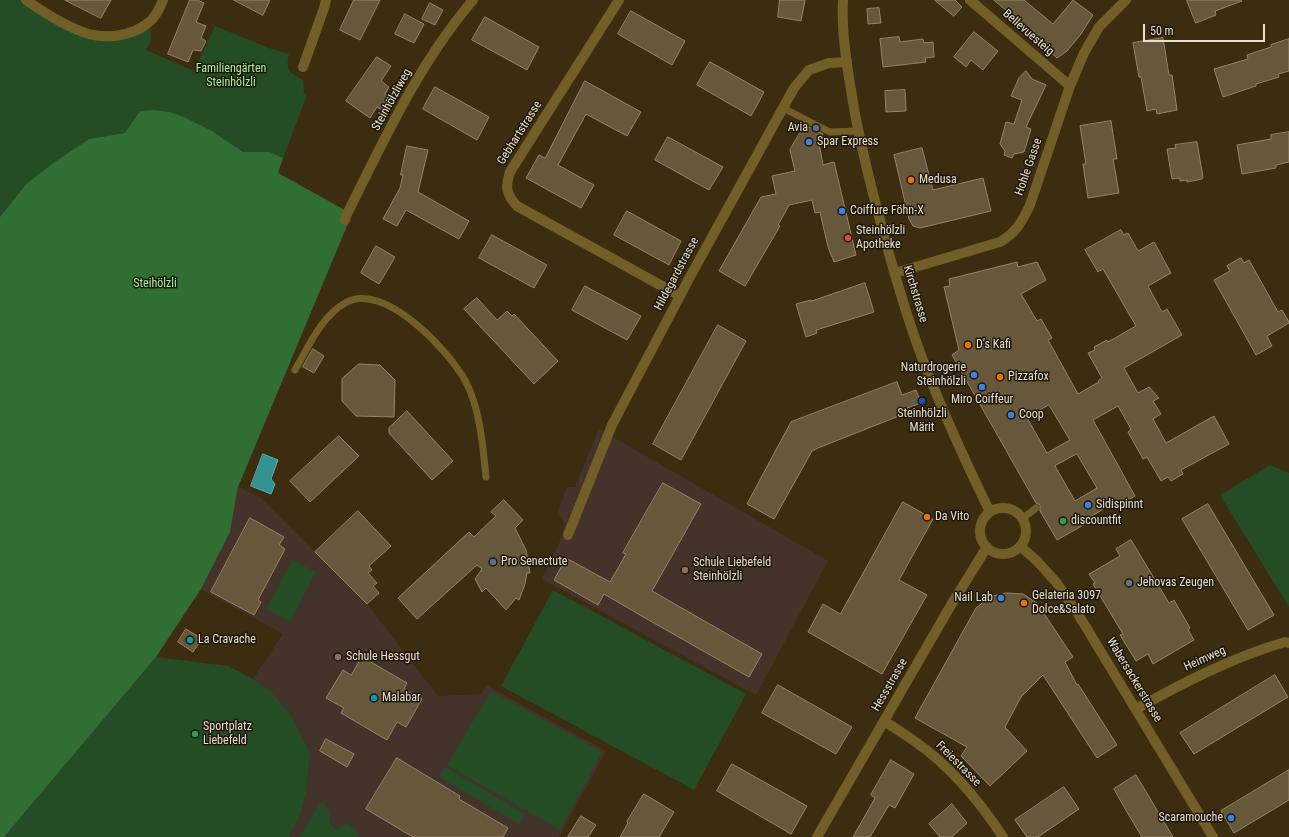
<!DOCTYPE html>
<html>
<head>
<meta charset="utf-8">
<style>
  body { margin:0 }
  #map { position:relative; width:1289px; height:837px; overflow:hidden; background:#3c2d11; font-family:"Roboto Condensed",sans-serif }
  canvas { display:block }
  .scale { position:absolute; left:1143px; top:24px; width:122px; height:18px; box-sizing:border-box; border:2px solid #eae0d0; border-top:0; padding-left:5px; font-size:12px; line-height:14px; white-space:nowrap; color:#eae0d0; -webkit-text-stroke:3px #1d170b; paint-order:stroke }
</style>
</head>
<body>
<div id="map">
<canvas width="1289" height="837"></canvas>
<div class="scale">50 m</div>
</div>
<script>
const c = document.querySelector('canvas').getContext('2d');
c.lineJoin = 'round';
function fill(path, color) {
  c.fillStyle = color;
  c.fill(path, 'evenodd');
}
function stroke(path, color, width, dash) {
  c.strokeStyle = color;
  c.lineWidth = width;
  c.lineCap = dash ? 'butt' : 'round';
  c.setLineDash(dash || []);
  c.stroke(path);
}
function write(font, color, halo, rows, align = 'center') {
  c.font = font + ' "Roboto Condensed",sans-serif';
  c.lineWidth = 3;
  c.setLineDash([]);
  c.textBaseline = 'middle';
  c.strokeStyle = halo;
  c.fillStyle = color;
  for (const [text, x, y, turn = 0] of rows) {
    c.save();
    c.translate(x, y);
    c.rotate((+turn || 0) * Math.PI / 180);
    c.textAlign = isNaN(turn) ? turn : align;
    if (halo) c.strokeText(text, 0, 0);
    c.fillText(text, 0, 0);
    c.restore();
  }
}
const education = new Path2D(`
  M599,429L828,561L756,695L542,579L561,539L565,524L557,513L567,487H575Z
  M238,487L260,497L367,604L438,696L482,694L486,685L606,751L559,837H289L301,813L307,788L310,753L291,715L271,691L253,679L283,634L201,589L230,532Z`);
const green = new Path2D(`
  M0,0H24L54,19L112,37L147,25C154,34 151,42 146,50L194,71L215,26L269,48L289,54C285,70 290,73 303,80L304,93L307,95L283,158L270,152H243L212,131L170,112L125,133L89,139L56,161L27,183L0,217Z
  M1270,465L1289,473V607L1220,495Z
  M292,560L316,572L290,622L266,609Z
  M553,590L746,694L694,790L501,686Z
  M156,657L228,666L253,679L271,691L291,715L310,753L307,788L301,813L289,837H4Z
  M491,691L602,752L560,830L447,765Z
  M445,767L525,814L519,824L439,777Z
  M322,801L329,812L330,823L335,830L347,823L357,831L358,837H299Z`);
const forest = new Path2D(`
  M154,110L170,112L186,118L212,131L243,152H270L283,158L278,173L352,214L238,487L230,532L201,589L185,613L156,657L4,837H0V217L27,183L56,161L89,139L125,133L140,111Z`);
const water = new Path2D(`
  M263,454L278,460L271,479L275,484L271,494L251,486Z`);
const building = new Path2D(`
  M65,0H111L101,18Z
  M190,0H197L204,3L196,22L206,26L201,38L206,41L201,51L193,50L188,62L168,54Z
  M234,0H270L263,15Z
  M354,0H380L360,40L340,30Z
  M780,0H805L801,21L778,17Z
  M935,0H955L962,7L954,16Z
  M994,0H1024L1053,24L1073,0L1093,15L1081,34L1067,51L1057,58L1049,51L1048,52L1019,27L1021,23Z
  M1187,0H1241L1242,1L1215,11L1216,15L1196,23Z
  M430,3L443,10L435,25L422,19Z
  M879,8L881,23L868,24L867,9Z
  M631,11L685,41L672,65L618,34Z
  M405,14L424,24L414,43L395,34Z
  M485,17L539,47L527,70L472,40Z
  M974,32L998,51L983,70L971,60L966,67L954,57Z
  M899,37L900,42L923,39L924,43L933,42L934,57L925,58L926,62L883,67L880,39Z
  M1163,38L1169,75H1172L1177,110L1157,114L1156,109L1147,111L1141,77H1139L1133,43Z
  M1289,39V71L1278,74L1279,77L1256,84V86L1223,97L1214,69L1248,59L1247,55L1271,47V45Z
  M377,57L391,66L381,81L389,87L385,94L394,99L386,112L377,107L370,118L346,101Z
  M710,62L764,92L751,116L697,85Z
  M1026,71L1032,79L1046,85L1026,127L1031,129L1024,152L1014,154L1012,158L1004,155L1005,151L1000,144L1006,122L1014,124L1022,100L1011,96L1019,78Z
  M585,81L641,112L627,136L586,114L558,165L594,185L581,208L526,178L539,155L545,158Z
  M435,87L489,117L477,140L423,109Z
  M905,90L906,111L886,112L885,91Z
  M1111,121L1117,159H1113L1119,193L1088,198L1083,164H1086L1080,126Z
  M805,125L823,134L819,143L823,165L834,162L856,255L834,262L828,247L820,212L815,213L812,200L789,205L778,225L780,226L745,286L719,271L761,197L776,194L772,176L795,171L790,150Z
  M1289,132V162L1276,165V168L1242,174L1237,145L1271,139V135Z
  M668,137L723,167L709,190L655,160Z
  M1197,142L1203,177L1202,179L1187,182V180L1180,181V178L1172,179L1167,149L1176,148L1175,145Z
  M407,146L428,150L418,192L469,221L459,239L406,210L397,226L383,219L400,188L403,175H401Z
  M922,148L933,190L983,178L991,211L920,228L913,226L909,219L894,155Z
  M627,211L681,241L669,265L614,235Z
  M1121,230L1124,235L1128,233L1138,251L1154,242L1171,273L1148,286L1162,312L1167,309L1182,335L1124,368L1138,393L1149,387L1159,398L1153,401L1161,414L1153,419L1166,443L1214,416L1229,444L1181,470L1183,474L1171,481L1168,477L1161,481L1147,457L1143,459L1128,432L1131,429L1118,406L1093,420L1135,496L1112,509L1110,505L1085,520L1087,523L1057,540L1040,511V505L1036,503L952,355L959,350L944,287L950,286L949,279L1017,262L1018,267L1037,262L1046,280L1021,294L1037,321L1041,319L1052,338L1048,340L1078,394L1099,382L1098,381L1102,378L1088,353L1095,350L1094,347L1107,340L1108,342L1136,326L1103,269L1098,272L1085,250ZM1049,405L1070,440L1047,453L1027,418ZM1077,454L1097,488L1075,501L1055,466Z
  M492,235L547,265L534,288L479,258Z
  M376,246L395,257L379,284L361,273Z
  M1241,258L1244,263L1249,260L1278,312L1282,310L1289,322V323L1267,336L1272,346L1256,355L1214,280L1230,271L1227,266Z
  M865,283L874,312L816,330L817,333L806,337L796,304L811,300V301Z
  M585,286L641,316L627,340L572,310Z
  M477,298L497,320L507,311L512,316L514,314L558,361L534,384L464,309Z
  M718,325L746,341L681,460L653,444Z
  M313,349L324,356L314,373L303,367Z
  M359,364L380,365L395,380L394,417L356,416L342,401V379Z
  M897,382L902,395L916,390L921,403L907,408L909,412L818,448L812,451L774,519L747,504L791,422Z
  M407,411L453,461L432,480L389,433V428Z
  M339,436L359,456L310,502L290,481Z
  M663,483L701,504L652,591L762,654L749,677L647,619L604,594L598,605L554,580L566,558L610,582L626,554L623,553Z
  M504,500L523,520L515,528L526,550L530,573H527L525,584L519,600L516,598L506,610L486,588L482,592L475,579L482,569L477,565L417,619L398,598L469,532L474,537L496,516L491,512Z
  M903,502L933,519L899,580L927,595L882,674L808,632L823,604L840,614Z
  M1208,504L1274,615L1248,630L1182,519Z
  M358,511L391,546L369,566L372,570L368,573L377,583L373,586L379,593L367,604L315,552Z
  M250,518L284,537L279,545L285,549L258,600L261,602L254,615L211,592Z
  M1131,540L1169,603L1174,600L1190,628L1188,630L1194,640L1153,664L1148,654L1136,661L1120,635L1123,634L1093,584L1095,583L1089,574L1120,556L1116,549Z
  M1006,593L1023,594L1037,603L1073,657L1065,662L1077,685L1078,684L1117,745L1097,758L1043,675L1021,697L1005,727L1027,751L990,786L961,756L967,747L915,718L976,608L990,597Z
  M186,629L202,639L193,652L178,642Z
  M362,657L407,683L404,689L422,699L406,727L397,722L387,740L341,713L344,708L326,698L343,670L351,675Z
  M1275,675L1288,697L1194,754L1180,733Z
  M778,685L852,727L836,754L762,713Z
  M326,739L354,754L347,767L320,751Z
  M397,758L460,796L459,799L508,828L503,837H413L366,809Z
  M891,760L914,774L895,808L889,805L870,837H853L875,798L871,795Z
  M732,764L807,806L791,834L717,791Z
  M1289,770V800L1234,833L1221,811Z
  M1136,775L1161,817L1173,837H1142L1124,807L1114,789Z
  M1064,787L1079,809L1038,837H1027L1015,820Z
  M644,794L674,812L659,837H620L628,823L627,822Z
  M952,804L967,823L952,837H940L929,824Z
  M581,816L596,825L588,837H568Z`);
const service = new Path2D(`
  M783,108L830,132L858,131
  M295,370C309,346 321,317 345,303C384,280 449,351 466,382C480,409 483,447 486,477
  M1022,519L1036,508`);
const minor = new Path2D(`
  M26,0C43,12 68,28 89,34C108,39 132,36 148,23C155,18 160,8 163,0
  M619,0L510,172C505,187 506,194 517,206L680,296
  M970,0L1070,86
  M303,67L324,8L326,0
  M345,220L347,214C384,140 419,63 473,0
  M895,273L1000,242C1016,233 1023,220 1030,205L1070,86L1084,53L1099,27L1126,0
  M568,535L612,425L691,275L794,88L809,70L829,63L847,62
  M1136,709C1183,683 1233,657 1285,642L1289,643
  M884,721C895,728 906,735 917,743C951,767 980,802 1003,837
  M817,837L951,605L987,547`);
const tertiary = new Path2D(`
  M843,0C841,38 849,77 855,114C863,155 873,195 884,235C896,280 909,325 926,368C945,417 967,465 990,512
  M980 531a23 23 0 1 1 46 0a23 23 0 1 1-46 0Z
  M1020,546L1037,561L1056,582L1078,614L1213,837`);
const markers = [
  [816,128,4,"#5c6f8a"],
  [809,142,4,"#3f7fe0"],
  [911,180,4,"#e8710a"],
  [842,211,4,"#3f7fe0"],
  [848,238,4,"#e0444e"],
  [968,345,4,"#e8710a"],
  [974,375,4,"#3f7fe0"],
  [1000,377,4,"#e8710a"],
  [982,387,4,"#3f7fe0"],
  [922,401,4,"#1a4fb4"],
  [1011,415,4,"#3f7fe0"],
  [1088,505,4,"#3f7fe0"],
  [927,517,4,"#e8710a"],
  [1063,521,4,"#2e9e5b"],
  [493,562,4,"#5c6f8a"],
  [685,570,4,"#8d6e63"],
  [1129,583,4,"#6b7280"],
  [1001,598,4,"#3f7fe0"],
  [1024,603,4,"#e8710a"],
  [190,640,4,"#0f9aa8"],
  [338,657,4,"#8d6e63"],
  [374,698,4,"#0f9aa8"],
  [195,734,4,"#2e9e5b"],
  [1231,818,4,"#3f7fe0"]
];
const streetNames = [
  ["Bellevuesteig",1028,33,41],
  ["Steinhölzliweg",392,100,-61],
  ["Gebhartstrasse",520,133,-58],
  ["Hohle Gasse",1029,167,-71],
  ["Hildegardstrasse",677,274,-62],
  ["Kirchstrasse",915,294,73],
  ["Heimweg",1205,659,-24],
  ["Wabersackerstrasse",1134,680,59],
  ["Hessstrasse",890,685,-60],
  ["Freiestrasse",958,764,45]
];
const parkNames = [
  ["Familiengärten",231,69],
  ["Steinhölzli",231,83],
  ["Steihölzli",155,284]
];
const poiNames = [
  ["Avia",808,128,"right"],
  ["Spar Express",817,142],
  ["Medusa",919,180],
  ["Coiffure Föhn-X",850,211],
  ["Steinhölzli",856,231],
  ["Apotheke",856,245],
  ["D’s Kafi",976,345],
  ["Naturdrogerie",966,368,"right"],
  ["Steinhölzli",966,382,"right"],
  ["Pizzafox",1008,377],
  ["Miro Coiffeur",982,400,"center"],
  ["Steinhölzli",922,414,"center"],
  ["Märit",922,428,"center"],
  ["Coop",1019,415],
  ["Sidispinnt",1096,505],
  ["Da Vito",935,517],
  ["discountfit",1071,521],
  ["Pro Senectute",501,562],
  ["Schule Liebefeld",693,563],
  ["Steinhölzli",693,577],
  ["Jehovas Zeugen",1137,583],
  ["Gelateria 3097",1032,596],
  ["Dolce&Salato",1032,610],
  ["Nail Lab",993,598,"right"],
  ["La Cravache",198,640],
  ["Schule Hessgut",346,657],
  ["Malabar",382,698],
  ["Sportplatz",203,727],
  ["Liebefeld",203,741],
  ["Scaramouche",1223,818,"right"]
];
fill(education, '#44332a');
fill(green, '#244d25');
fill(forest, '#316e33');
fill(water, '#319392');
stroke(water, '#68aaa5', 1);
fill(building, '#68583b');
stroke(building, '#968466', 1);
stroke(service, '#725f28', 7);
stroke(minor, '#725f28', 10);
stroke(tertiary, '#725f28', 10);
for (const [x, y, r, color] of markers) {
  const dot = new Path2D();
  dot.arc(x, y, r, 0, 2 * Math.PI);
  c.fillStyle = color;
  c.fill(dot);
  stroke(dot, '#1d170b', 1.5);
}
write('12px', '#eae0d0', '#1d170b', streetNames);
write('12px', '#a1f5a0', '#1d170b', parkNames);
write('12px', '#eae0d0', '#1d170b', poiNames, 'left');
</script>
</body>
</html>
